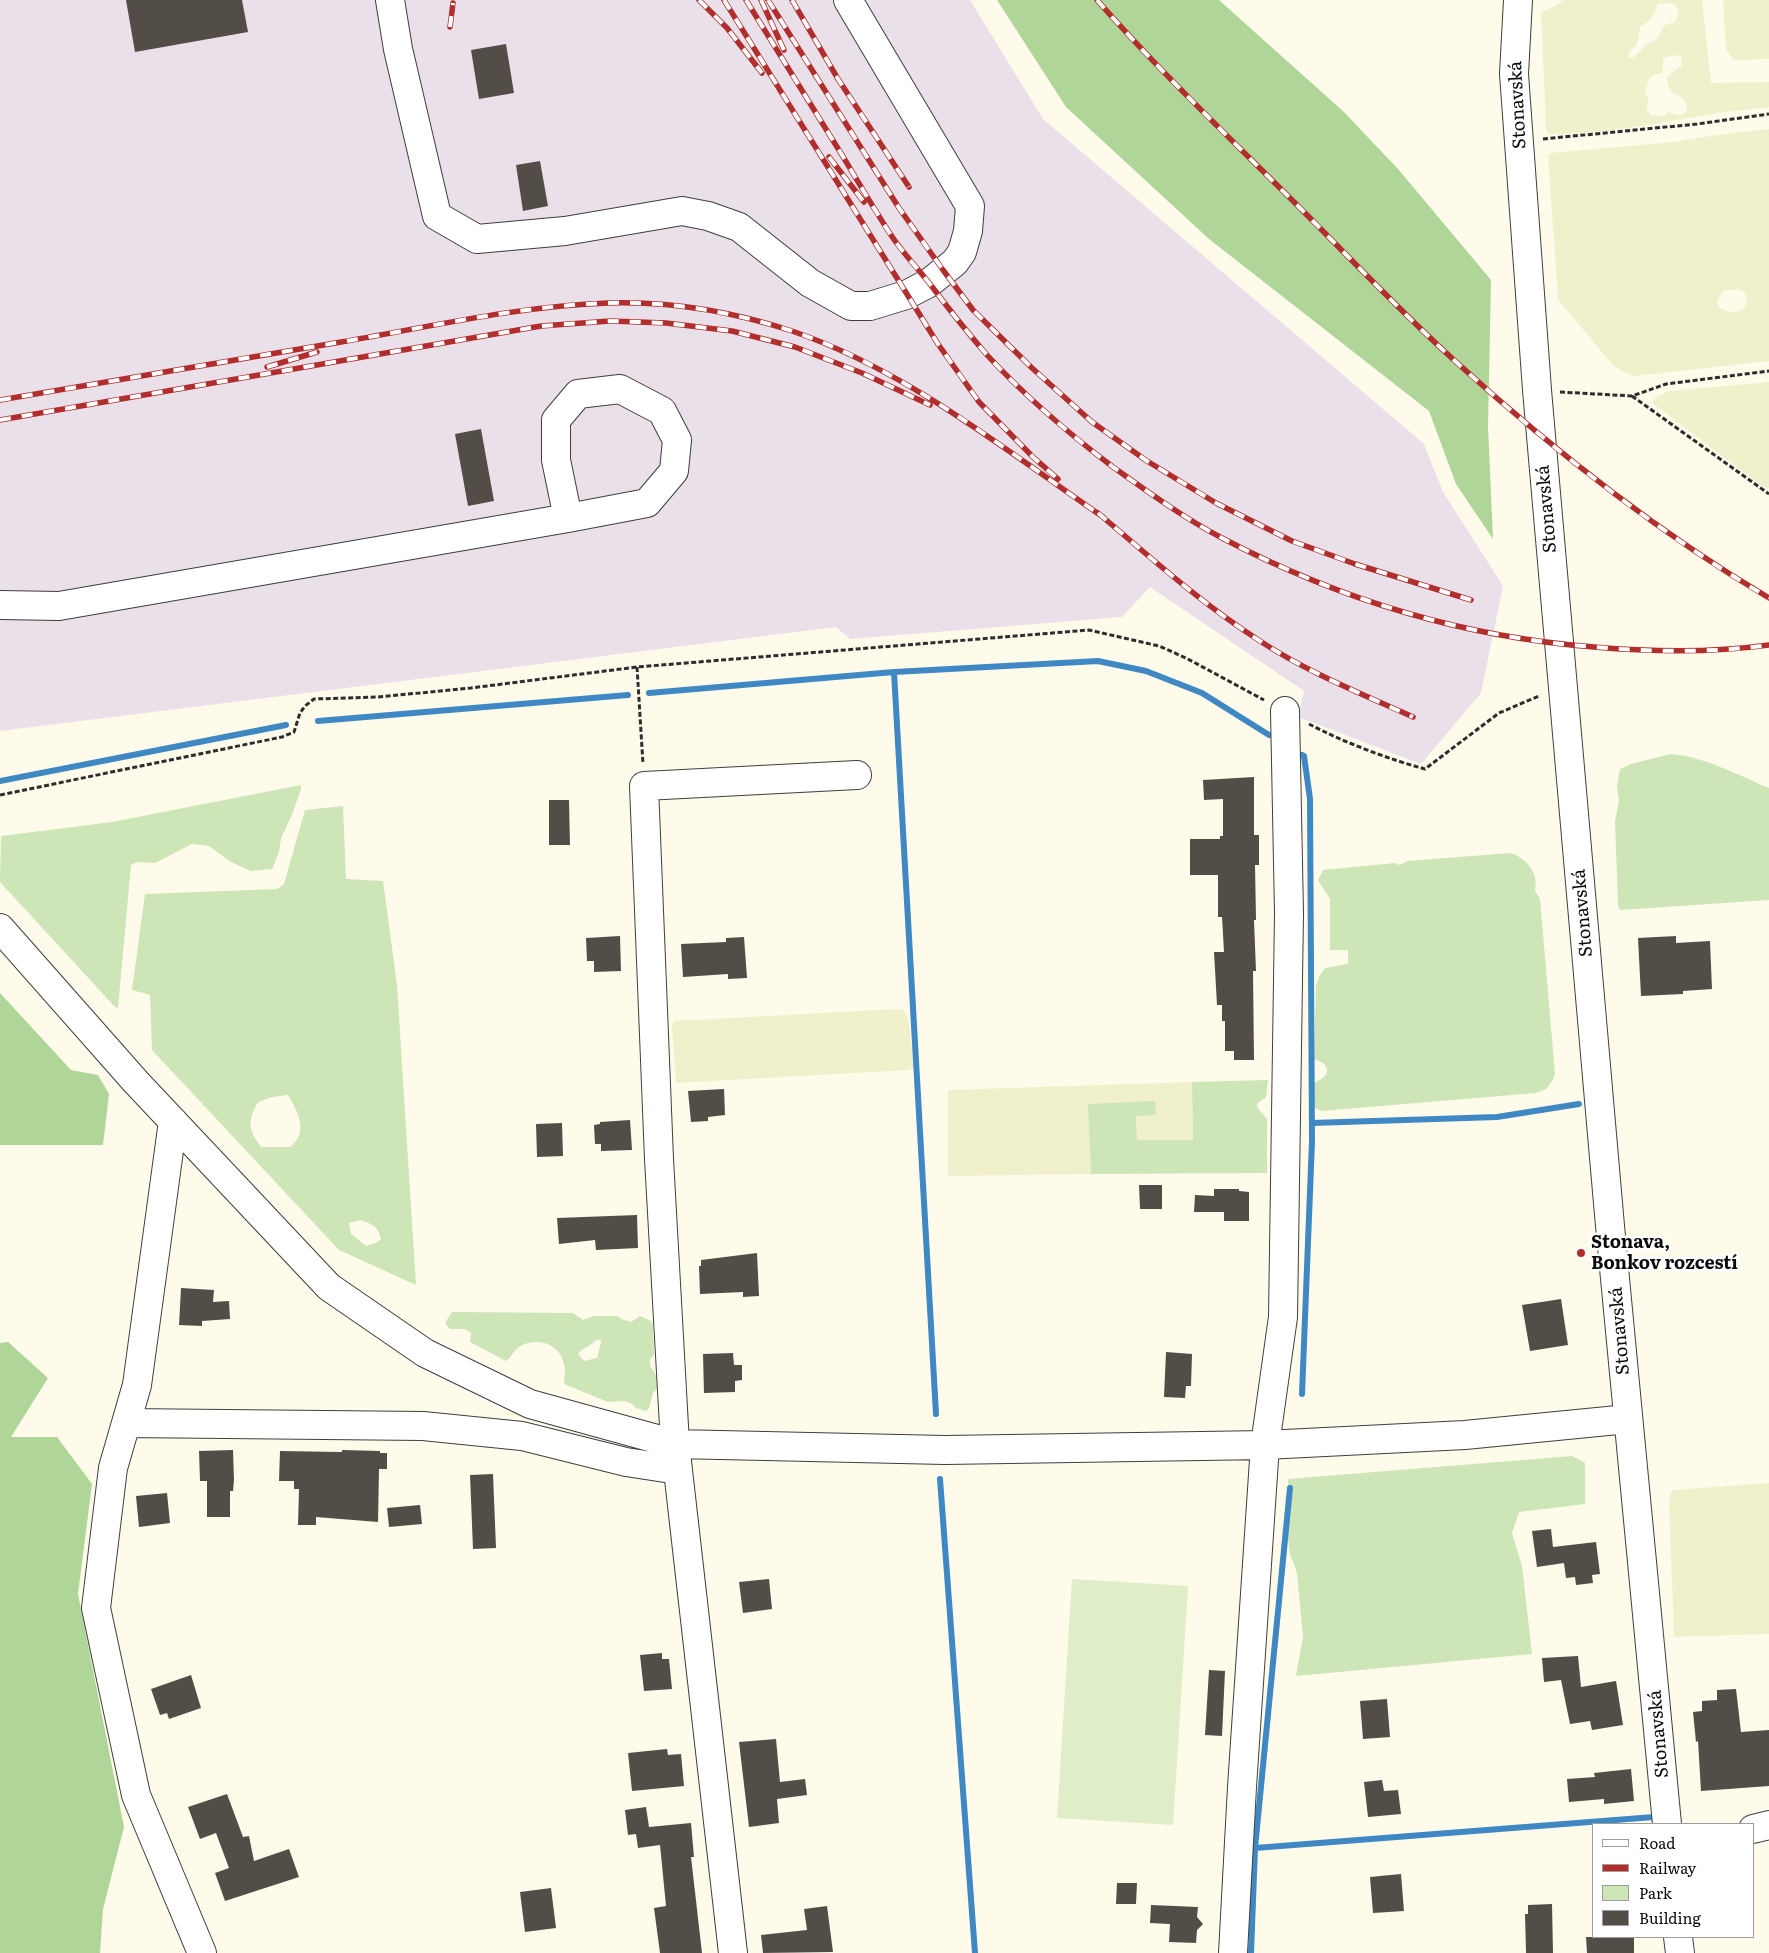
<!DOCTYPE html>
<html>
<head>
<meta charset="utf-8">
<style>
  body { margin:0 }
  #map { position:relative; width:1769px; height:1953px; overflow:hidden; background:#fefbeb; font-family:Literata,serif }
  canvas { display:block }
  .legend { position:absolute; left:1592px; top:1823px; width:162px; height:115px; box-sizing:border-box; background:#fff; border:1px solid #9d9d9d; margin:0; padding:6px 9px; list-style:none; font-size:15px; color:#0b0b0b }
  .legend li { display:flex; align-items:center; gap:10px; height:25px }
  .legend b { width:25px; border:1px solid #9d9d9d }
</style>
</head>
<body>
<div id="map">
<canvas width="1769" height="1953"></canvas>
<ul class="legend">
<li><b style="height:6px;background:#fff"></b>Road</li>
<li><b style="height:6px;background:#b12e2d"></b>Railway</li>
<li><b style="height:14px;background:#cde5b7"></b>Park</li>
<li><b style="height:14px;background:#534d48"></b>Building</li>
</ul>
</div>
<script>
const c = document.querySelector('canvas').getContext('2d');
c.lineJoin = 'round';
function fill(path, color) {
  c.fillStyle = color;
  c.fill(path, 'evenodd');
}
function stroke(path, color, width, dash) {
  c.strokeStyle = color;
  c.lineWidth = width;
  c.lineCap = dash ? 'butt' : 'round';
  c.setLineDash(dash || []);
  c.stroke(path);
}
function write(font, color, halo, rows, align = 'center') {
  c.font = font + ' Literata,serif';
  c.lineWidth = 5;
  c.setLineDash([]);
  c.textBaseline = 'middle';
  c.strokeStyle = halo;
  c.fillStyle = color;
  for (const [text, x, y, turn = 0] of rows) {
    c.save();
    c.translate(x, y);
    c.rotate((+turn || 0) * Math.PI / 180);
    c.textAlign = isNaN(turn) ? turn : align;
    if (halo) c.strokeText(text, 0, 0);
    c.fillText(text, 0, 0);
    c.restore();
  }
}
const industrial = new Path2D(`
  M0,0H970L1043,119L1424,444L1443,492L1503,586L1481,693L1421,764L1298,717L1304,691L1150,587L1122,617L850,639L836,627L0,731Z`);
const farmland = new Path2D(`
  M1563,0H1702L1711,83L1769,82V107L1718,113L1642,126L1593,133L1549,134L1546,129L1541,12L1557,5ZM1672,3L1677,7L1678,14L1675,22L1665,25L1656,40L1646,45L1633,58H1629V52L1636,46L1638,39L1640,27L1650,20L1658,4ZM1675,55L1681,57L1682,65L1670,74L1667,79L1668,86L1673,93L1677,94L1684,100L1687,108L1686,112L1680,115L1668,112L1663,116L1651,115L1646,108L1648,102V97L1645,93L1648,81L1653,75L1661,73L1663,70V58Z
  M1723,0H1769V59L1734,60L1726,49Z
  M1769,129V361L1635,376L1625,373L1613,365L1558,300L1548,156L1550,153L1674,142L1717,135ZM1739,289L1744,292L1746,296L1747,303L1742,310L1730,313L1719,307L1717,301L1723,291Z
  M1769,382V488H1766L1758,483L1652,403L1656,397L1669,391Z
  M896,1009H902L908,1017L914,1067L908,1070L676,1083L672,1025L674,1021Z
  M1192,1082L1193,1140H1137L1136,1116L1089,1104L1091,1174L948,1176V1090Z
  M1769,1483V1634L1674,1637L1669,1502L1671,1493L1673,1490Z`);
const green = new Path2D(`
  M1670,754C1700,755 1741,776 1769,788V900L1620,910L1618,905L1615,821L1619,801L1617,786L1620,769L1631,764Z
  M301,785V789L292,815L281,838L279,852L272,869L251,871L231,862L209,846L192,844L155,863L137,862L131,865L118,1008L115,1007L0,882L1,836L112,822Z
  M343,806L346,879L383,881L397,985L416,1285L339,1250L152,1050L150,995L132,990L145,894L277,889L284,884L305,810ZM288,1095C299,1114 308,1130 291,1147H261C248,1129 247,1121 258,1102L272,1097ZM360,1220C372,1224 378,1226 381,1239L376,1243L366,1246L351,1234L349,1223Z
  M1510,853C1527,858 1539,873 1535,891L1540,899L1555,1074L1553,1080L1546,1089L1536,1093L1322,1111L1315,1108L1312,1099V1083C1320,1081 1332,1075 1325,1065C1323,1062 1318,1061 1314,1059L1316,986L1319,977L1325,968L1348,964V950H1330V899L1318,880L1323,870L1395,863L1399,865L1408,861Z
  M1268,1080L1266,1097L1258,1103L1257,1107L1267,1119V1173L1091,1174L1088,1104L1155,1101L1156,1115L1136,1116L1137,1140H1193L1192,1082Z
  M452,1312L573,1313L583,1320L594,1316H618L621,1319L631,1322L640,1316L651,1321L653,1325L654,1354L650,1360V1366C657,1374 657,1379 657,1389L653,1393L649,1408L646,1411L636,1408L632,1404L625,1401L608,1402L564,1384C564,1378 566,1371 564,1365C561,1345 540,1337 522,1345C514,1349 513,1356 506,1361L470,1342L471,1333L465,1329H450L445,1323ZM596,1340H601V1342L597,1358L584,1361L578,1354C584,1346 592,1346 596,1340Z
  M1572,1456L1585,1463V1504L1519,1512L1512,1533L1522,1566L1532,1654L1296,1676L1303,1637L1297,1573L1290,1554L1287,1532L1288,1479Z`);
const forest = new Path2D(`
  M997,0H1219L1344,112L1398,169L1491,280L1488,427L1493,539L1456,484L1429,411L1209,239L1066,107Z
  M0,993L71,1070L98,1075L109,1094L103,1145H0Z
  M8,1342L48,1378L11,1437H57L92,1484L78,1594L124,1827L103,1909L100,1953H0V1343Z`);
const pitch = new Path2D(`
  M1072,1579L1188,1586L1173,1825L1057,1818Z`);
const stream = new Path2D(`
  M894,672L936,1414
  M649,693L894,672L1098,661L1146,671L1202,693L1269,735
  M318,721L628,695
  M0,781L286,725
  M1312,1123L1497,1117L1579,1104
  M1302,1394L1312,1141L1310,799L1304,756L1302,755
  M940,1479L975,1953
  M1255,1848L1654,1817
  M1251,1953L1255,1848L1290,1488`);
const building = new Path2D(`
  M126,0H242L248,32L135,52Z
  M506,44L514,93L479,99L471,50Z
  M540,161L548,206L523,211L516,165Z
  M481,429L494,501L468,506L455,434Z
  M1254,777V835H1259V865H1255L1256,920H1254L1256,971H1253L1254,1060H1234V1051H1225V1021H1222V1005H1217L1214,952H1224L1222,917H1218V875H1190V839H1220V836H1223V799L1204,800L1203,780Z
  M549,800H569L570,845H549Z
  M620,936L621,971L594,972V961H587L586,938Z
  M1676,936V943L1710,941L1712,989L1683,991V994L1641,996L1638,938Z
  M744,937L747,978L728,979V974L683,977L681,944L726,942V938Z
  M724,1089L725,1115L708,1117V1121L691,1122L688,1091Z
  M630,1120L632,1150L601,1151V1144H595L594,1125L600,1124V1122Z
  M562,1123L563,1156L537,1157L536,1124Z
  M1139,1185H1162V1209H1140Z
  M1214,1189H1239V1191L1249,1192V1221H1224V1212H1194L1195,1195L1214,1196Z
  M637,1215L638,1248L596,1250L595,1240L559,1244L557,1218Z
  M757,1253L759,1296L743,1297V1292L700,1294L699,1266H701V1260Z
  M181,1288L214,1290L213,1302L229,1301L230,1319L202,1321V1326L179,1325Z
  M1561,1299L1568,1345L1530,1351L1522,1305Z
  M1166,1352L1192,1354L1191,1386H1186L1185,1398L1164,1397Z
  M733,1353L734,1365H742V1380L735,1381V1392L704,1393L703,1354Z
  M233,1450L234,1480L233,1491H230V1517H207V1481H200L199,1451Z
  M342,1450L380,1451V1453H387V1469H379L378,1522L316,1517V1525H298L299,1489H294V1481H279L280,1451L342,1452Z
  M493,1474L496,1548L473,1549L470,1475Z
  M167,1493L170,1523L139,1527L136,1496Z
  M420,1505L422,1524L389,1527L387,1508Z
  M1551,1529L1553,1547L1596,1542L1600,1574L1592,1575L1593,1583L1576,1585L1575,1577L1566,1578L1564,1563L1537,1567L1532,1531Z
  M769,1579L772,1609L743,1613L739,1582Z
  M662,1653V1659H669L672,1689L644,1691L640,1655Z
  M1578,1656L1581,1687L1616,1681L1623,1725L1592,1730L1590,1721L1570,1724L1561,1680L1544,1682L1542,1658Z
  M1209,1670L1225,1671L1222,1736L1205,1735Z
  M191,1675L201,1708L169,1719L167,1713L160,1715L151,1689Z
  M1736,1689L1741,1732L1769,1730V1786L1701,1791L1698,1741L1696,1742L1693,1712L1702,1711V1701L1717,1700V1690Z
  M1387,1699L1390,1737L1363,1739L1360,1701Z
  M776,1739L780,1782L805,1779L807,1795L777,1799L779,1823L749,1827L739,1742Z
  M667,1749L668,1755L681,1754L684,1786L632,1791L628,1753Z
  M1631,1769L1634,1801L1604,1804V1799L1569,1802L1567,1779L1595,1777L1594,1773Z
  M1382,1780L1384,1791L1398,1790L1401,1814L1368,1817L1364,1782Z
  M227,1794L243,1837L249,1836L254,1861L289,1849L299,1877L225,1901L215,1873L229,1868L216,1833L200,1839L188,1807Z
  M646,1807L649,1827L691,1823L694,1857H691L702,1953H660L654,1908L666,1906L660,1845L638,1848L636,1834L628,1835L625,1810Z
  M1401,1874L1404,1911L1373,1913L1370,1877Z
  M1117,1883H1137L1136,1904H1116Z
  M551,1888L556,1928L525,1932L520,1892Z
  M1552,1904L1553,1953H1526L1525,1914H1528V1905Z
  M1151,1905L1198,1907L1197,1917L1203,1924L1197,1930L1196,1943L1169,1942L1170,1924L1150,1923Z
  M827,1906L833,1952L763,1953L761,1935L807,1930L804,1909Z
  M1586,1937H1634V1953H1587Z`);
const path = new Path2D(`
  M1543,139L1697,124L1769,114
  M1560,392L1632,396L1666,384L1769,371
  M1632,396L1769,494
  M637,667L643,764
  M1309,724C1343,742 1388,759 1425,769L1499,713L1539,696
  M0,795L282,737L294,732L300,713L305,706L314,699L378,697L471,688L637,667L1089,630L1159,646L1186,658L1264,700`);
const minor = new Path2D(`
  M390,0L398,49L437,216L477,239L565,231L682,211L708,216L739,227L810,283L851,306H870L906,295L929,283L955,262L962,252L968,231L970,206L848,0
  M1518,0L1514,74L1537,390L1610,1226L1667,1824
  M0,605L59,606L568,518L647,503L674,471L677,440L662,411L620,389L578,394L556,420V460L568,518
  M0,928L136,1082L329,1287L425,1353L530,1404L675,1444L945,1450L1265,1445L1465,1435L1628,1419
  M173,1121L137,1385L113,1468L96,1608L136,1795L202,1953
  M126,1423L423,1426L522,1436L626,1462L678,1470
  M1753,1829L1769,1825
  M1678,1937L1680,1953
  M733,1953L675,1444L659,1159L644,786L857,775
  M1233,1953L1242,1787L1265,1445L1283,1317L1289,913L1285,711`);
const rail = new Path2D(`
  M699,0L727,28L762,73
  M724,0L938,344L979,402L1033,457L1058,479
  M746,0C778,52 810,103 842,155C859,183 875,211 893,238C904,254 918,269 930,284C948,308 967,332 987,355C1025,396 1068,433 1113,467C1148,492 1184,518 1222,538C1338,599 1463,637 1594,647C1652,652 1711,653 1769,645
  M761,0L784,50
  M768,0L899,208L943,270L973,310L1032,368L1092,422L1147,461L1216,503L1292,541L1355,564L1471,600
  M792,0L838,79L909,187
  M1097,0C1161,73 1231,139 1300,208C1351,259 1401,312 1455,361C1552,449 1656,531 1769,598
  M450,27L453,3
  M829,157L864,202
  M267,367L317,352
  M0,400C114,381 227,361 341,342C429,327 518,306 608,303C669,301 734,312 792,331C906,370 1004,449 1103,517
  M0,420L541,326L610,321L666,323L732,331L795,347L862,373L930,405
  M1098,513C1150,557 1202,604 1260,641C1307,672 1362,694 1413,717`);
const markers = [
  [1581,1253,5,"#b12e2d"]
];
const streetNames = [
  ["Stonavská",1518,105,-93],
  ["Stonavská",1547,509,-95],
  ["Stonavská",1583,913,-95],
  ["Stonavská",1620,1331,-95],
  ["Stonavská",1659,1734,-95]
];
const poiNames = [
  ["Stonava,",1591,1243],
  ["Bonkov rozcestí",1591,1264]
];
fill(industrial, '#e9e0ea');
fill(farmland, '#f1f0cd');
fill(green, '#cde5b7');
fill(forest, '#b0d598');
fill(pitch, '#dfedc9');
stroke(stream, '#3f88c3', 6);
fill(building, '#534d48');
stroke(minor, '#3e3e3e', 30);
stroke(path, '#2d2d2d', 3, [5, 2.5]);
stroke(minor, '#fff', 28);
stroke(rail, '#b12e2d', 5.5);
stroke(rail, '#fff', 4, [11]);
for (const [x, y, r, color] of markers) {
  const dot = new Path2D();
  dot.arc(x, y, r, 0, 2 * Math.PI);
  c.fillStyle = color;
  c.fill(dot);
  stroke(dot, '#fff', 2);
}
write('18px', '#0b0b0b', '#fff', streetNames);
write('bold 18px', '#0b0b0b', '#fff', poiNames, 'left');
</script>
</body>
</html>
